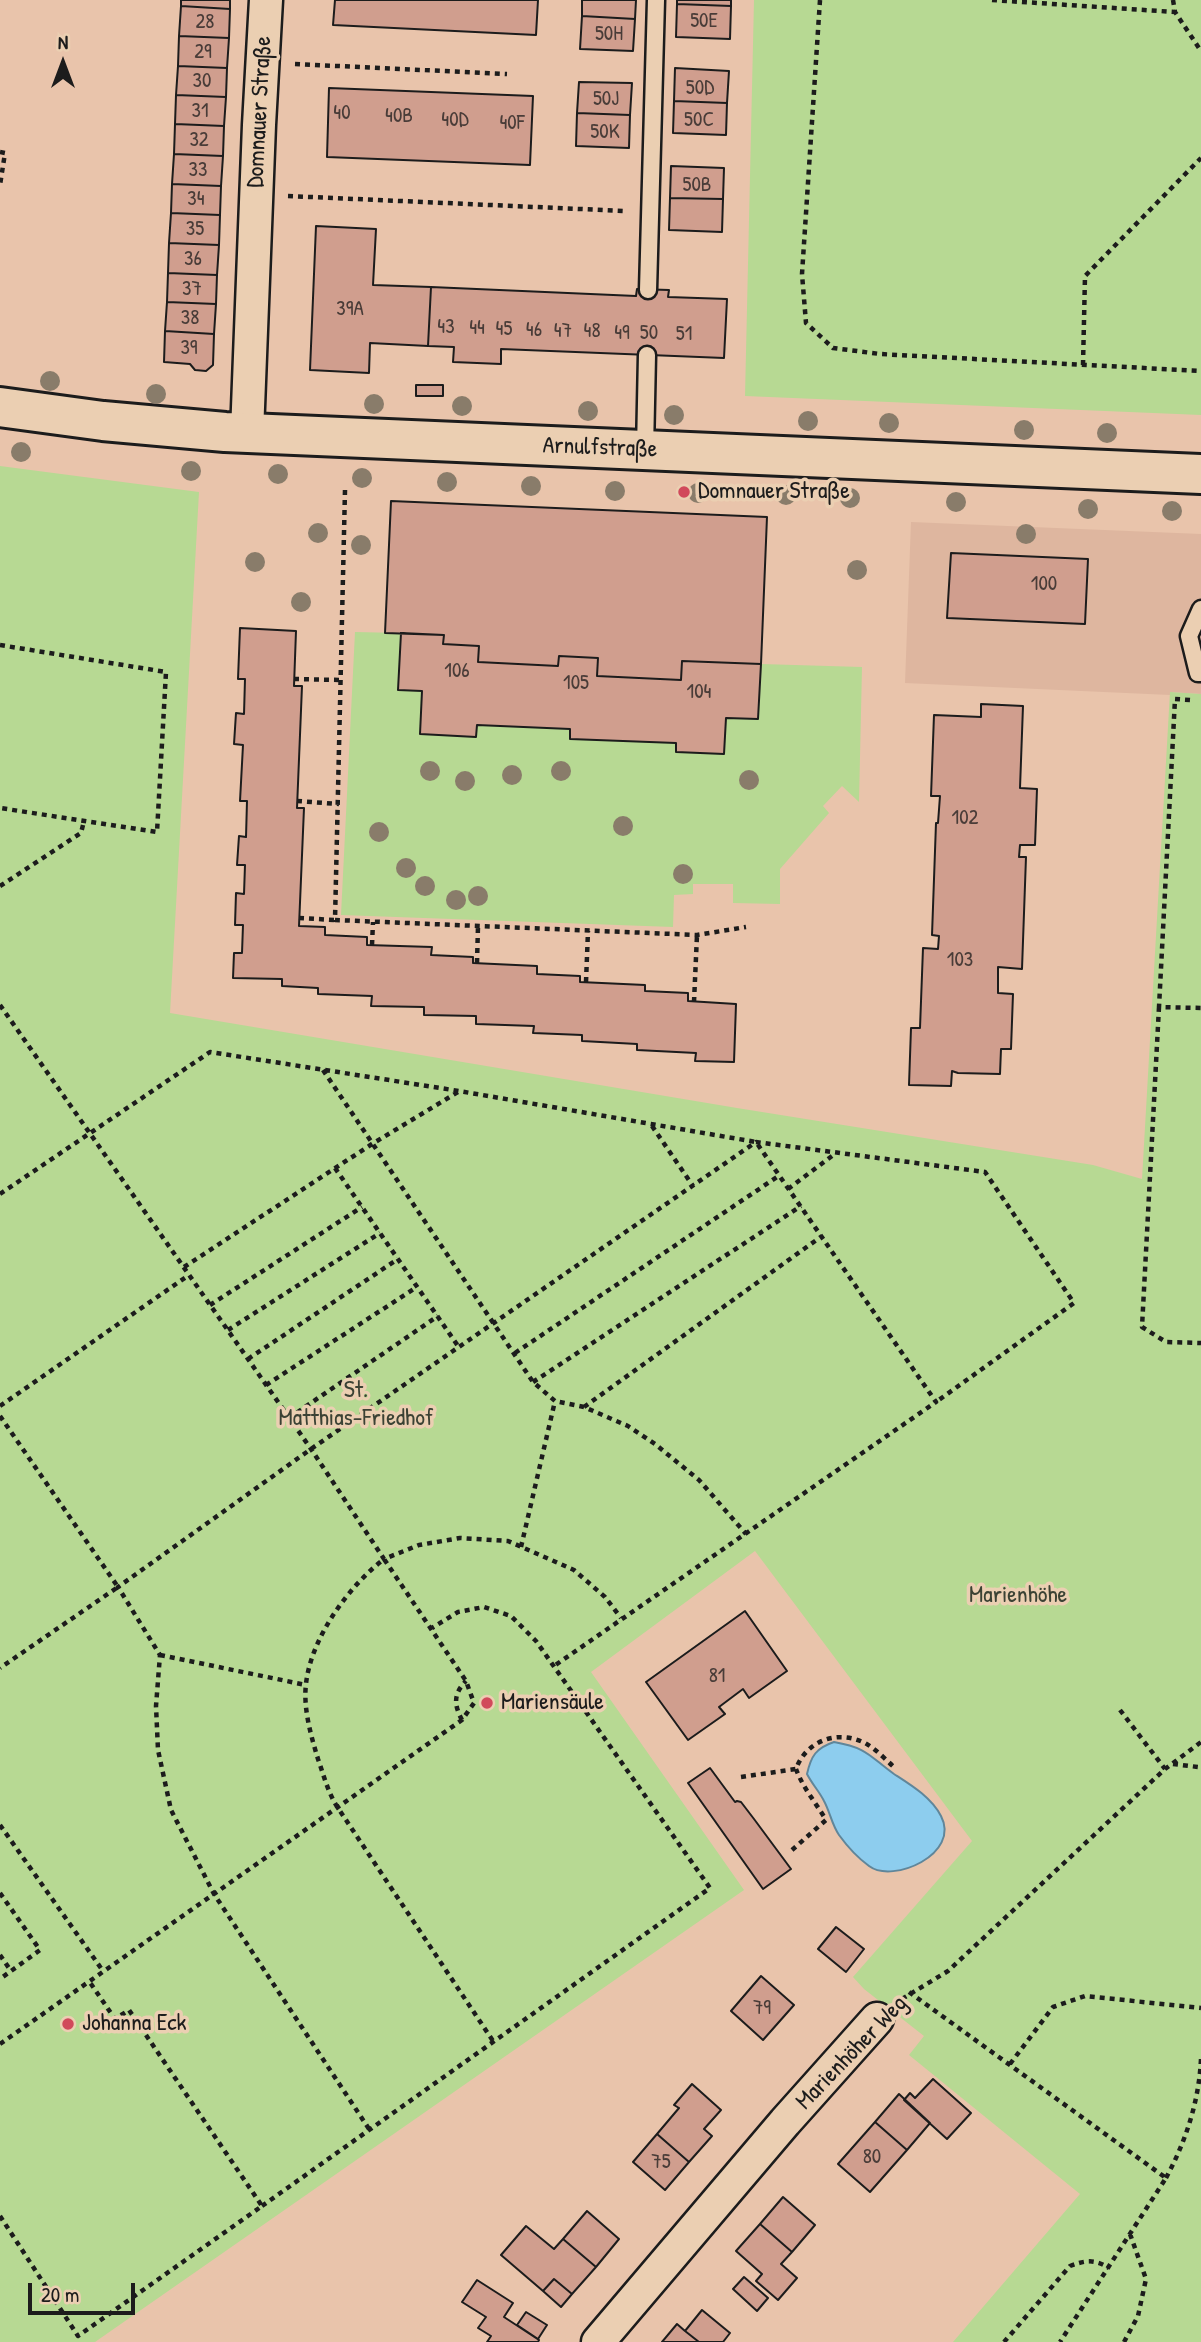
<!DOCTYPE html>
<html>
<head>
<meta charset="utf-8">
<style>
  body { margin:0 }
  #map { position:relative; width:1201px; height:2342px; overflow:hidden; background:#e9c4ab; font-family:"Patrick Hand",sans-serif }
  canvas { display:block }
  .north { position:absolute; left:28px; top:28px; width:70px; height:70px; -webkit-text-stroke:5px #ebcfb2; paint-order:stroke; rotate:0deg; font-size:19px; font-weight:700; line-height:28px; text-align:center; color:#1c1c1c }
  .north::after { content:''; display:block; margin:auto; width:24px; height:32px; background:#1c1c1c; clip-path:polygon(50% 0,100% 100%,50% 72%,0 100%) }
  .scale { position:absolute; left:28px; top:2283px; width:107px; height:32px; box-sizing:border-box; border:4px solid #1c1c1c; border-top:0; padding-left:9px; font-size:21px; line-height:24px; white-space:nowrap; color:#1c1c1c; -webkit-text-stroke:5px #ebcfb2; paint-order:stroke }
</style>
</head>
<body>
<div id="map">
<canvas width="1201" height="2342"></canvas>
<div class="north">N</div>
<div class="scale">20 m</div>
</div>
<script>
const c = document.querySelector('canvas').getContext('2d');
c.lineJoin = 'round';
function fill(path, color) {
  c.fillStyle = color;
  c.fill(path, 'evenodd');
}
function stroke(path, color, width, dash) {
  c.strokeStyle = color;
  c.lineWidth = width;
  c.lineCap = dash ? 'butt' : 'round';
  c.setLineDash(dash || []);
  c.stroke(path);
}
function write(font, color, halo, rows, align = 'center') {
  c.font = font + ' "Patrick Hand",sans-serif';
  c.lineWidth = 7;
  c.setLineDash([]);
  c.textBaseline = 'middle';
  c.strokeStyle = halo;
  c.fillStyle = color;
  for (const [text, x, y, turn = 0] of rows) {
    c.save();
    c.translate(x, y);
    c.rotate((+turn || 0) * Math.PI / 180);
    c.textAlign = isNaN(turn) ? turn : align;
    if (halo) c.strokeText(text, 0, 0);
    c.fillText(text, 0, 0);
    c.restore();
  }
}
const built = new Path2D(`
  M911,522L1201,534V694L1170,692V695L905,683Z`);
const green = new Path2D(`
  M754,0H1201V415L745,396Z
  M0,466L199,492L170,1013L737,1108L1093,1165L1142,1179L1170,692L1201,694V2342H953L1080,2194L909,2055L924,2036L864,1989L853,1977L972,1841L755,1551L591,1672L744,1890L95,2342H0Z
  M355,632L401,633L398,690L422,691L421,734L476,737L477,725L570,729V739L676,743V752L724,754L726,718L758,719L761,664L862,667L859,802L842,786L823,806L829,813L780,869V904L733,903V884H693V894L674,895L673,927L341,915Z`);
const water = new Path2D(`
  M834,1742C868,1748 869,1756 894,1774C911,1785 931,1797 941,1816C961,1854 893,1884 869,1866C858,1858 847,1846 839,1835C832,1825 830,1812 824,1801C819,1791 812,1784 807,1774C811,1756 816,1748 834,1742Z`);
const building = new Path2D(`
  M181,0H230V9L181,6Z
  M335,0H538L536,35L333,25Z
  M582,0H636L635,19L582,16Z
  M677,0H731V6L677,4Z
  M677,4L731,6L730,39L676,37Z
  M181,6L230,9L229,38L179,36Z
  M582,16L635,19L633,51L580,49Z
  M179,36L229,38L227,68L178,66Z
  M178,66L227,68L226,97L176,95Z
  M675,68L729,71L727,103L674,101Z
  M579,82L632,83L630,115L577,113Z
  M329,88L533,96L530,165L327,157Z
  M176,95L226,97L224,126L175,124Z
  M674,101L727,103L726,135L673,133Z
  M577,113L630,115L629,148L576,146Z
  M175,124L224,126L223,156L174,154Z
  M174,154L223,156L221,186L172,184Z
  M671,166L724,168L723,199L670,198Z
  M172,184L221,186L220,215L171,213Z
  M670,198L723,199L722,232L669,230Z
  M171,213L220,215L219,245L169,243Z
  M316,226L376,229L373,285L431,287L428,346L370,343L369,373L310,370Z
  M169,243L219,245L217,275L168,273Z
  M168,273L217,275L216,304L167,302Z
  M431,287L636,296L637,289L669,290L668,297L727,299L724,358L501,349V364L453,362L454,347L428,346Z
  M167,302L216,304L214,334L165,331Z
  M165,331L214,334L213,365L206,371L195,370L190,364L164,362Z
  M416,385H443V396H416Z
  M391,501L767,517L761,664L682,661L681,680L597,676L598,658L559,656L558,666L478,662L479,646L443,644L444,635L385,633Z
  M951,553L1088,559L1085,624L947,618Z
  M240,628L296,631L294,686H302L297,808H304L299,926L325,927V935L367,937V945L432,947L431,955L473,957V963L537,966V974L580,976V982L645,985V991L688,993V1001L736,1004L734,1062L695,1061L696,1053L637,1050V1044L582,1041V1035L533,1033L534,1026L476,1024V1016L424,1015V1007L371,1006L372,996L318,994V988L282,986V979L233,978L234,953H242L243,925H235L236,893L244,894L245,865H237L239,836L246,837L247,801H240L243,745L234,744L236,713L244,714L245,679H238Z
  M401,633L444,635L443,644L479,646L478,662L558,666L559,656L598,658L597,676L681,680L682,661L761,664L758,719L726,718L724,754L676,752V743L570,739V729L477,725L476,737L420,734L422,691L398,690Z
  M981,704L1023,706L1020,788L1037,789L1035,845H1020L1019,857H1026L1022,969L998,967V993L1013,994L1011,1049H1001L1000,1074L958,1073L952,1071L951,1086L909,1085L911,1028H920L923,948L938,949L939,936L932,935L936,823H938L940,796H931L934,715L981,717Z
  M745,1611L787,1671L749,1698L743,1689L719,1707L725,1714L688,1740L646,1682Z
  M710,1768L735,1802L737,1801L741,1802L754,1819L791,1869L763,1889L688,1783Z
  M836,1927L864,1949L846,1972L818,1949Z
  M761,1976L794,2005L763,2040L731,2011Z
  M933,2079L971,2113L947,2139L904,2100L910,2093L915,2098Z
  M692,2084L721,2110L704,2129L712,2136L689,2162L657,2134L679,2108L674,2105Z
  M899,2094L930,2123L907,2150L875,2122Z
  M875,2122L907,2150L870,2192L838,2164Z
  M657,2134L689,2162L665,2190L633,2162Z
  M783,2197L815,2225L792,2252L760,2224Z
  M587,2211L619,2239L596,2267L563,2239Z
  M760,2224L792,2252L781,2264L797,2278L778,2300L756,2281L762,2274L736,2251Z
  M526,2226L554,2249L563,2239L596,2267L572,2294L554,2279L543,2291L501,2255Z
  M744,2277L768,2298L757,2311L733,2289Z
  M554,2279L572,2294L561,2307L543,2291Z
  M477,2280L513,2303L504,2317L539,2340L538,2342H487L491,2336L478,2328L486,2317L462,2302Z
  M702,2310L730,2333L723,2342H699L685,2331Z
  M526,2312L547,2325L538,2339L517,2325Z
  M677,2324L685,2331L699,2342H662Z`);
const path = new Path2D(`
  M820,0L802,274L806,323L833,348L880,354L1201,371
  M992,0L1175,12
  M1173,0L1175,12L1201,51
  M295,64L507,74
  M0,152L5,153L0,185
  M288,196L625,211
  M1083,365L1085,276L1201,158
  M345,490L335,920L697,935L746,927
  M0,645L166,672L157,832L0,808
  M294,679L341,680
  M1190,700L1175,699L1159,1007L1201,1008
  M297,801L339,804
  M0,886L81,833L84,821
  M299,918L335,920
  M372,945L373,922
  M477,963L478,926
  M586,982L588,931
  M694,1002L697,935
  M0,1005L311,1449L384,1559L419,1545L460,1538L508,1541L574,1570L605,1597L621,1618
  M1159,1007L1142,1327L1166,1342L1201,1343
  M323,1070L533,1382L555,1401L584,1407L628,1426L655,1444L699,1480L746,1534
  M652,1126L693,1186
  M335,1168L458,1346
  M788,1189L836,1153
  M0,1194L210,1052L459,1091L756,1142L936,1402L554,1666
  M184,1267L372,1144L458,1092
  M210,1305L362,1207
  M228,1330L380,1233
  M515,1353L780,1175
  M248,1359L398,1259
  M533,1382L801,1206
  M266,1385L417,1287
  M0,1406L189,1275
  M584,1407L822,1236
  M0,1416L118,1587L0,1668
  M289,1418L438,1316
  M521,1547L555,1401
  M160,1655L306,1685
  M1120,1710L1165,1769
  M462,1720C454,1705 453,1694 466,1681
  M1173,1764L1198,1767L1201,1770
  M741,1777L796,1769C806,1741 837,1729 865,1743C876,1749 886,1760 895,1768
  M0,1825L103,1971
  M792,1850L826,1820C816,1803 803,1788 796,1769
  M0,1893L40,1950L0,1979
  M0,1955L11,1971
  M909,1992L1166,2178L1060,2342
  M902,1999L948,1971L1165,1769L1201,1742
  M0,2044L462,1720L474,1703L466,1681L384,1559C348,1587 311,1638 306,1684C303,1708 311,1736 318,1759C324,1776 328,1793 338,1808L493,2041
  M1010,2064L1053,2007L1085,1996L1201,2008
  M369,2129L214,1894L171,1810L158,1750L156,1706L160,1655L118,1587L311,1449L756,1142L985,1172L1074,1303L936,1402
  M1166,2178C1186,2141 1199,2101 1201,2059
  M262,2206L710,1888L536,1641L511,1616L484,1607L458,1612L432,1628
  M0,2216L78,2336L262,2206L129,2010L115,2019L89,1981
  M1004,2342L1070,2266C1086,2260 1095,2259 1109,2268
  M1124,2342L1138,2316L1146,2279L1130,2234`);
const lane = new Path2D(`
  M648,290L656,0
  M645,450L647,355
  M1201,609L1189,636L1198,673H1201`);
const street = new Path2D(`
  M247,433L259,125L266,0
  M598,2342L785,2122L877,2019`);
const secondary = new Path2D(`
  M0,407L103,421L225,432L1201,474`);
const trees = [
  [50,381],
  [156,394],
  [374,404],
  [462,406],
  [588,411],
  [674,415],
  [808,421],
  [889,423],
  [1024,430],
  [1107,433],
  [21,452],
  [191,471],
  [278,474],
  [362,478],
  [447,482],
  [531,486],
  [615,491],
  [698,493],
  [786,495],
  [850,498],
  [956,502],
  [1088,509],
  [1172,511],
  [318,533],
  [1026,534],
  [361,545],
  [255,562],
  [857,570],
  [301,602],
  [430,771],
  [561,771],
  [512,775],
  [749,780],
  [465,781],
  [623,826],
  [379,832],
  [406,868],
  [683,874],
  [425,886],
  [478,896],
  [456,900]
];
const markers = [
  [684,492,7,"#d1495b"],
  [487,1703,7,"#d1495b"],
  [68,2024,7,"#d1495b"]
];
const numberNames = [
  ["50E",704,21],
  ["28",205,22],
  ["50H",609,34],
  ["29",203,52],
  ["30",202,81],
  ["50D",700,88],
  ["50J",606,99],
  ["31",200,111],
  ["40",342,113],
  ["40B",399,116],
  ["40D",455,120],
  ["50C",699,120],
  ["40F",512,123],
  ["50K",605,132],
  ["32",199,140],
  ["33",198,170],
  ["50B",697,185],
  ["34",196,199],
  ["35",195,229],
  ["36",193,259],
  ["37",192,289],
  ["39A",350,309],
  ["38",190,318],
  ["43",446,327],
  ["44",477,328],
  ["45",504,329],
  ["46",534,330],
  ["47",563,331],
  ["48",592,331],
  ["49",622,333],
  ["50",649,333],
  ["51",684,334],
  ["39",189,348],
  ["100",1044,584],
  ["106",457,671],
  ["105",576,683],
  ["104",699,692],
  ["102",965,818],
  ["103",960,960],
  ["81",717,1676],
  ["79",762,2008],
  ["80",872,2157],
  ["75",661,2162]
];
const streetNames = [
  ["Domnauer Straße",260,112,-87],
  ["Arnulfstraße",600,448,2],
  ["Marienhöher Weg",852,2053,-46]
];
const poiNames = [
  ["Domnauer Straße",698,492],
  ["Mariensäule",501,1703],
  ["Johanna Eck",82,2024]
];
const parkNames = [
  ["St.",356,1391],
  ["Matthias-Friedhof",356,1419],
  ["Marienhöhe",1018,1596]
];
fill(built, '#deb69f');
fill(green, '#b7d993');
fill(water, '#8dcdee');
stroke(water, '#60869a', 2);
fill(building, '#d09e8e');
stroke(building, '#1c1c1c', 2);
stroke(lane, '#1c1c1c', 21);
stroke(street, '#1c1c1c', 37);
stroke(secondary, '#1c1c1c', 44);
stroke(path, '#1c1c1c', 4.5, [5, 5]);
stroke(lane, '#ebcfb2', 16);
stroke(street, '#ebcfb2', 32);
stroke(secondary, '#ebcfb2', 38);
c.fillStyle = '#897c6a';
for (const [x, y] of trees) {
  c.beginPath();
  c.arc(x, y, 10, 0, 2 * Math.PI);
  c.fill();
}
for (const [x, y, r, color] of markers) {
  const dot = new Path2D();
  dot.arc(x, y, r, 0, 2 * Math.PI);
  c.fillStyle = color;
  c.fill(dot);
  stroke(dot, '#ebcfb2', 2.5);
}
write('21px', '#493c38', null, numberNames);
write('24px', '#1c1c1c', '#ebcfb2', streetNames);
write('24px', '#1c1c1c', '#ebcfb2', poiNames, 'left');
write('24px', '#3b4234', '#ebcfb2', parkNames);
</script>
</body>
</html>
